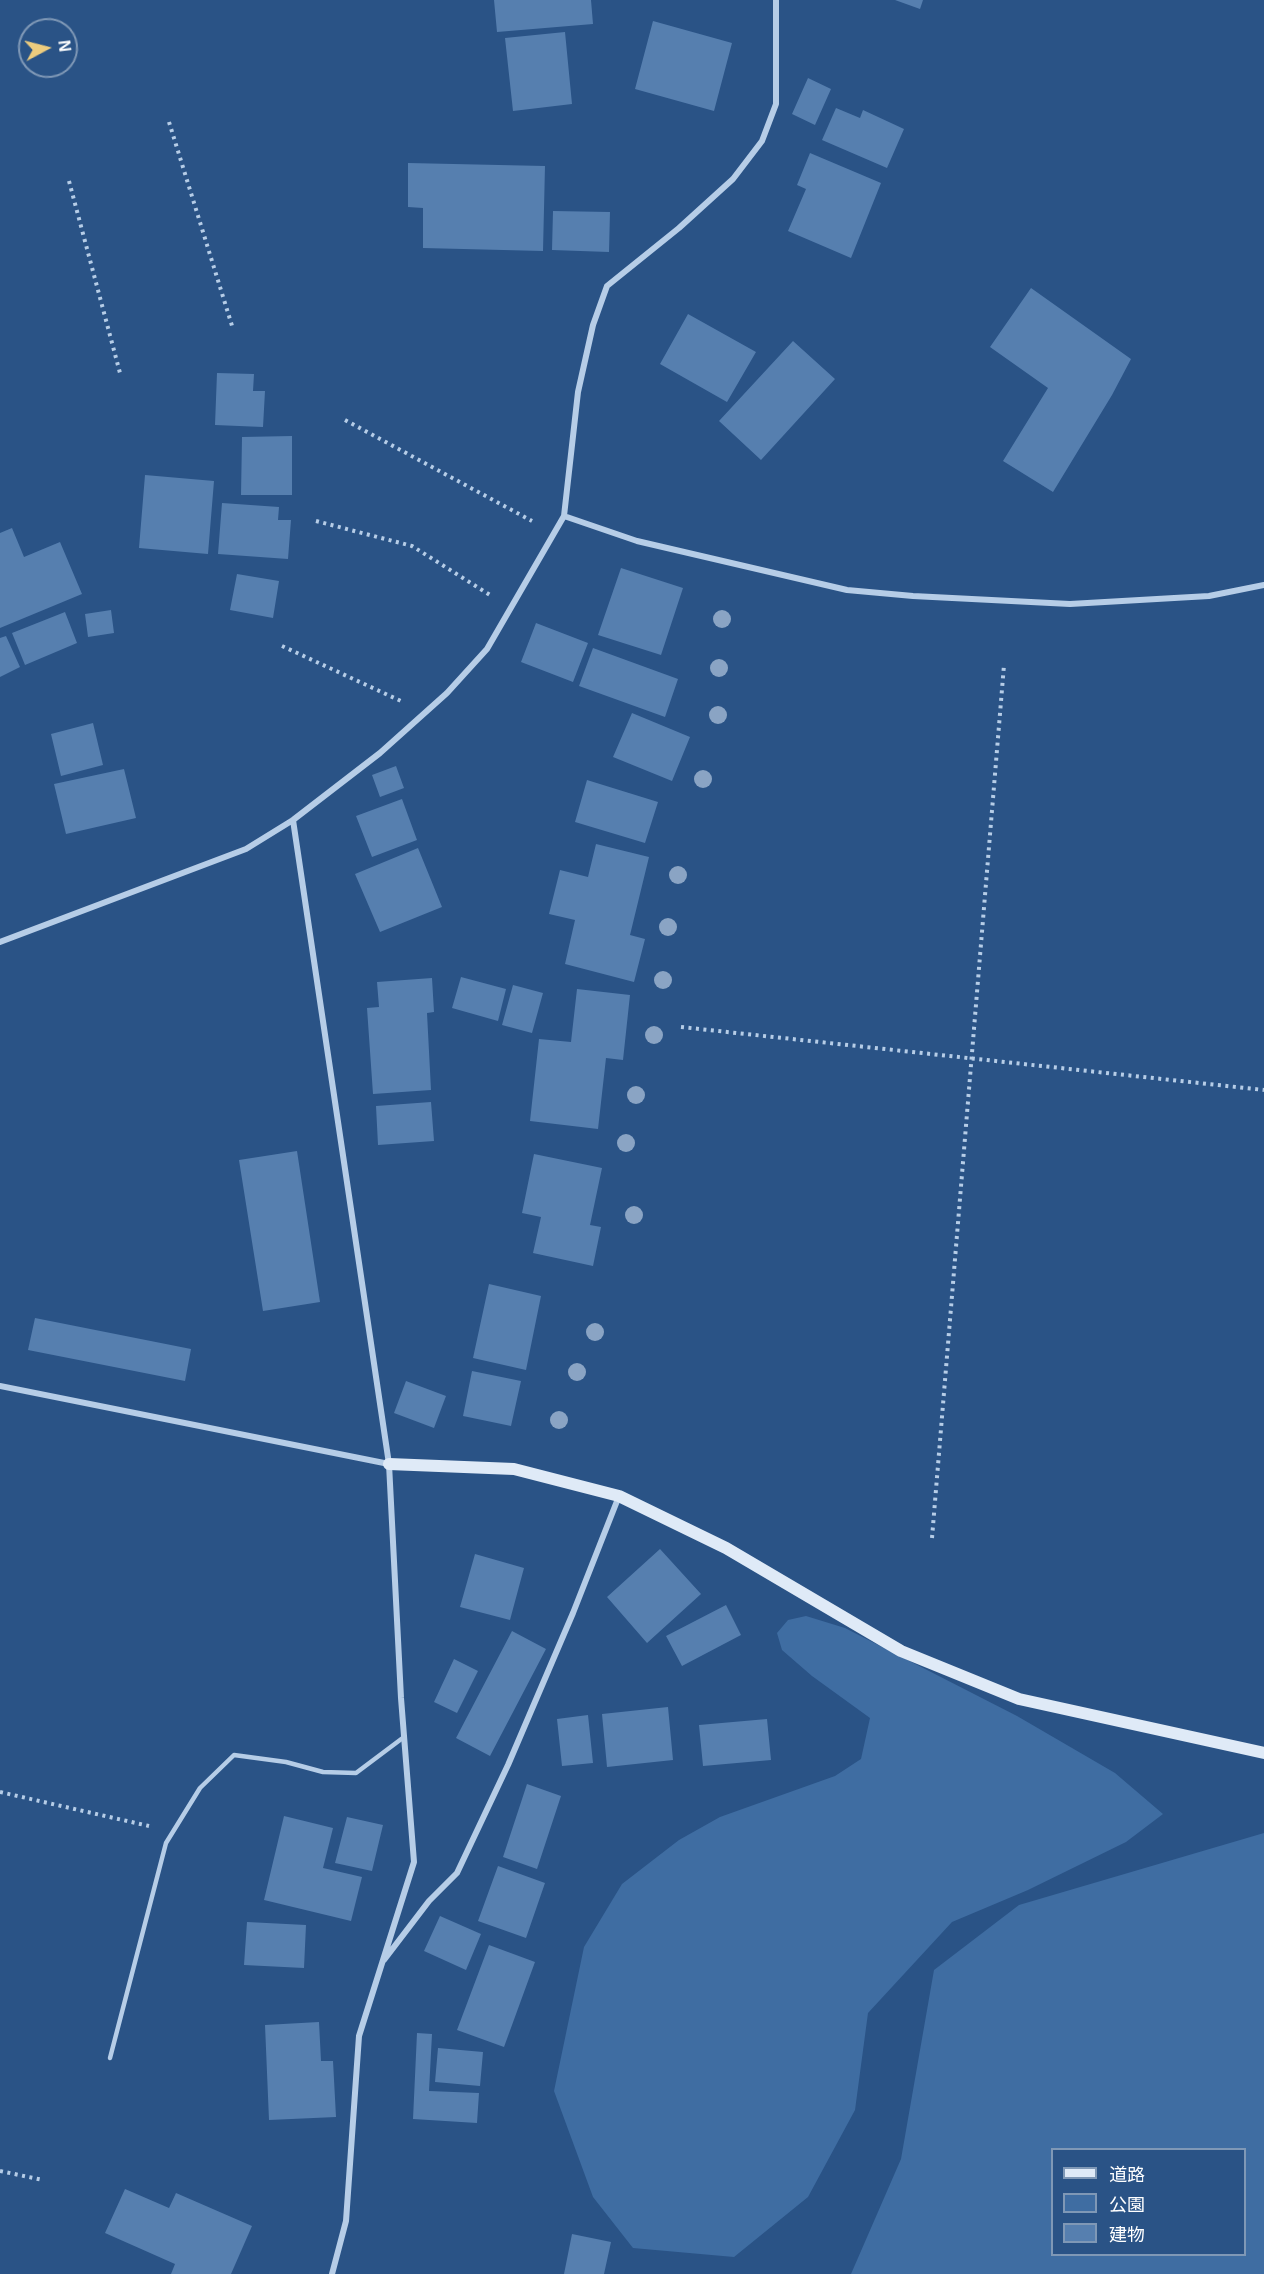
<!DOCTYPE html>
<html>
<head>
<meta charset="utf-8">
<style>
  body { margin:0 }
  #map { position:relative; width:1264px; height:2274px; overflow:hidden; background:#2a5386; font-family:Helvetica,"Noto Sans JP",sans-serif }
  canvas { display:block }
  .legend { position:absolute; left:1051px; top:2148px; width:195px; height:108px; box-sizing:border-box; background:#2a5386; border:2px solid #7f98b6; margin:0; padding:8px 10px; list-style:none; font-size:18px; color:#fff }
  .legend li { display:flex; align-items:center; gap:12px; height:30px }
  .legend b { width:30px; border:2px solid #7f98b6 }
  .north { position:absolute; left:18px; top:18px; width:60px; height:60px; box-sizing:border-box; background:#2a5386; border:2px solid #7f98b6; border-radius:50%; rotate:83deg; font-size:16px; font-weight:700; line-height:24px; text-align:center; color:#fff }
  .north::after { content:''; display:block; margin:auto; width:21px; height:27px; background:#edcc7e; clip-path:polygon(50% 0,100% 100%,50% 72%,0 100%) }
</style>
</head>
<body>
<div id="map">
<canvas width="1264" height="2274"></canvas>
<ul class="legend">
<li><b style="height:8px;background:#dfeaf7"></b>道路</li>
<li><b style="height:16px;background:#3f6da2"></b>公園</li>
<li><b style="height:16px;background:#567faf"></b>建物</li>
</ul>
<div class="north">N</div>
</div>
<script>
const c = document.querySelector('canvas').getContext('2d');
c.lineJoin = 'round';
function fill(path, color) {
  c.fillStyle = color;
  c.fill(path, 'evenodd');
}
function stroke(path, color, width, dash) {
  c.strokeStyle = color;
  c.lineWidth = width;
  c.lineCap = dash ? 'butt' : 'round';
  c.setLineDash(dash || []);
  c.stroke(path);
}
const green = new Path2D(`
  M806,1616L845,1628L1017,1716L1115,1773L1163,1814L1126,1842L1028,1890L952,1922L868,2013L855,2110L808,2197L734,2257L633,2248L593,2197L554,2091L584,1947L622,1884L679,1840L720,1817L835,1776L861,1759L870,1718L812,1676L782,1650L777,1633L788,1620Z
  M1264,1833V2274H851L901,2159L934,1970L1019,1905ZM1052,2150H1244V2254H1052Z`);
const building = new Path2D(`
  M494,0H591L593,24L497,32Z
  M895,0H923L920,9Z
  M653,21L732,43L714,111L635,89Z
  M565,32L572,104L513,111L505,38Z
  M808,78L831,89L815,125L792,114Z
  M836,108L860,118L863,110L904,129L887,168L822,140Z
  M810,153L881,183L851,258L788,231L806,189L797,185Z
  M408,163L545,166L543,251L423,248V208L408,207Z
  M553,211L610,212L609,252L552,250Z
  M1031,288L1131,359L1112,395L1053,492L1003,461L1048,388L990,347Z
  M688,314L756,352L727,402L660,364Z
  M793,341L835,379L761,460L719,421Z
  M217,373L254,374L253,391H265L263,427L215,425Z
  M292,436V495H241L242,437Z
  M145,475L214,481L208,554L139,548Z
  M222,503L279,507L278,520H291L288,559L218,554Z
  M12,528L24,557L60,542L82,594L0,628V533Z
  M621,568L683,588L661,655L598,635Z
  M237,574L279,581L273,618L230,610Z
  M111,610L114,633L88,637L85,614Z
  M65,612L77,643L25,665L12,633Z
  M536,623L588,643L573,682L521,662Z
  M6,636L20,667L0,677V638Z
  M593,648L678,679L665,717L579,686Z
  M632,713L690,737L672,781L613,757Z
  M93,723L103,765L61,776L51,734Z
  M396,766L404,788L380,797L372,775Z
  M124,769L136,818L66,834L54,784Z
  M587,780L658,802L645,843L575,822Z
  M402,799L417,840L372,857L356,816Z
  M596,844L649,857L630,935L645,939L634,982L565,964L575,920L549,914L560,870L588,877Z
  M418,848L442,907L380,932L355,874Z
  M461,977L506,989L498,1021L452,1008Z
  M432,978L434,1012L427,1013L431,1090L373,1094L367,1008L379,1007L377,982Z
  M513,985L543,993L532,1033L502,1025Z
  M577,989L630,995L623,1060L606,1058L598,1129L530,1121L539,1039L571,1042Z
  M431,1102L434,1141L378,1145L376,1106Z
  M297,1151L320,1302L263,1311L239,1160Z
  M534,1154L602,1168L590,1225L601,1227L593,1266L533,1253L541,1217L522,1213Z
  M489,1284L541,1296L526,1370L473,1358Z
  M35,1318L191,1349L185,1381L28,1350Z
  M472,1371L521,1381L511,1426L463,1416Z
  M406,1381L446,1396L434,1428L394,1413Z
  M660,1549L701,1594L647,1643L607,1597Z
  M475,1554L524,1568L510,1620L460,1607Z
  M726,1605L741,1635L682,1666L666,1636Z
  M512,1631L546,1649L490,1756L456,1738Z
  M454,1659L478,1671L457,1713L434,1702Z
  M668,1707L673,1760L607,1767L602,1714Z
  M588,1715L593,1763L562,1766L557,1719Z
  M767,1719L771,1760L703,1766L699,1725Z
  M527,1784L561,1796L537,1869L503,1857Z
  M284,1816L333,1828L323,1868L362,1877L351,1921L264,1900Z
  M347,1817L383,1825L372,1871L335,1863Z
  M498,1866L545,1883L526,1938L478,1921Z
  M440,1916L481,1934L466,1970L424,1951Z
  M247,1922L306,1925L304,1968L244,1965Z
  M489,1945L535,1962L504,2047L457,2030Z
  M319,2022L321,2061H333L336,2117L269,2120L265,2025Z
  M417,2033L432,2034L429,2091L479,2093L477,2123L413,2119Z
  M438,2048L483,2052L480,2086L435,2082Z
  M125,2189L169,2208L176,2193L252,2226L231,2274H171L175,2264L105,2233Z
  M572,2234L611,2242L604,2274H564Z`);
const path = new Path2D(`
  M169,122L233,329
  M69,181L120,373
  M345,420L532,521
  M316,521L412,546L490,595
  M282,646L401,701
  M681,1027L1264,1090
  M932,1538L1004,665
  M0,1792L149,1826
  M0,2171L43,2180`);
const lane = new Path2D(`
  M110,2058L166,1843L200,1788L234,1755L286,1762L323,1772L356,1773L404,1737`);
const street = new Path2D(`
  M564,516L637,541L847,590L913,596L1070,604L1209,596L1264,585
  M293,820L389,1464L401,1698L414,1862L359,2036L346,2221L332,2274
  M0,942L246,849L293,820L380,753L447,693L487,649L564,516L578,392L593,325L607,286L679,228L733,179L762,141L776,104V0
  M0,1386L389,1464
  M384,1960L429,1901L457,1873L508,1765L573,1613L619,1496`);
const secondary = new Path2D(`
  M389,1464L514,1469L619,1496L726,1548L901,1651L1019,1699L1264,1753`);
const trees = [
  [722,619],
  [719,668],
  [718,715],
  [703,779],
  [678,875],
  [668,927],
  [663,980],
  [654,1035],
  [636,1095],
  [626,1143],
  [634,1215],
  [595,1332],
  [577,1372],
  [559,1420]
];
fill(green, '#3f6da2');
fill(building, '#567faf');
stroke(path, '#b6cde7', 4, [3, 4.5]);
stroke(lane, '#b6cde7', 4.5);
stroke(street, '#b6cde7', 6);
stroke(secondary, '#dfeaf7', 12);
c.fillStyle = '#8aa4c4';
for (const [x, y] of trees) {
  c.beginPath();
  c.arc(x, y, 9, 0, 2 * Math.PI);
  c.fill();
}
</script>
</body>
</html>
